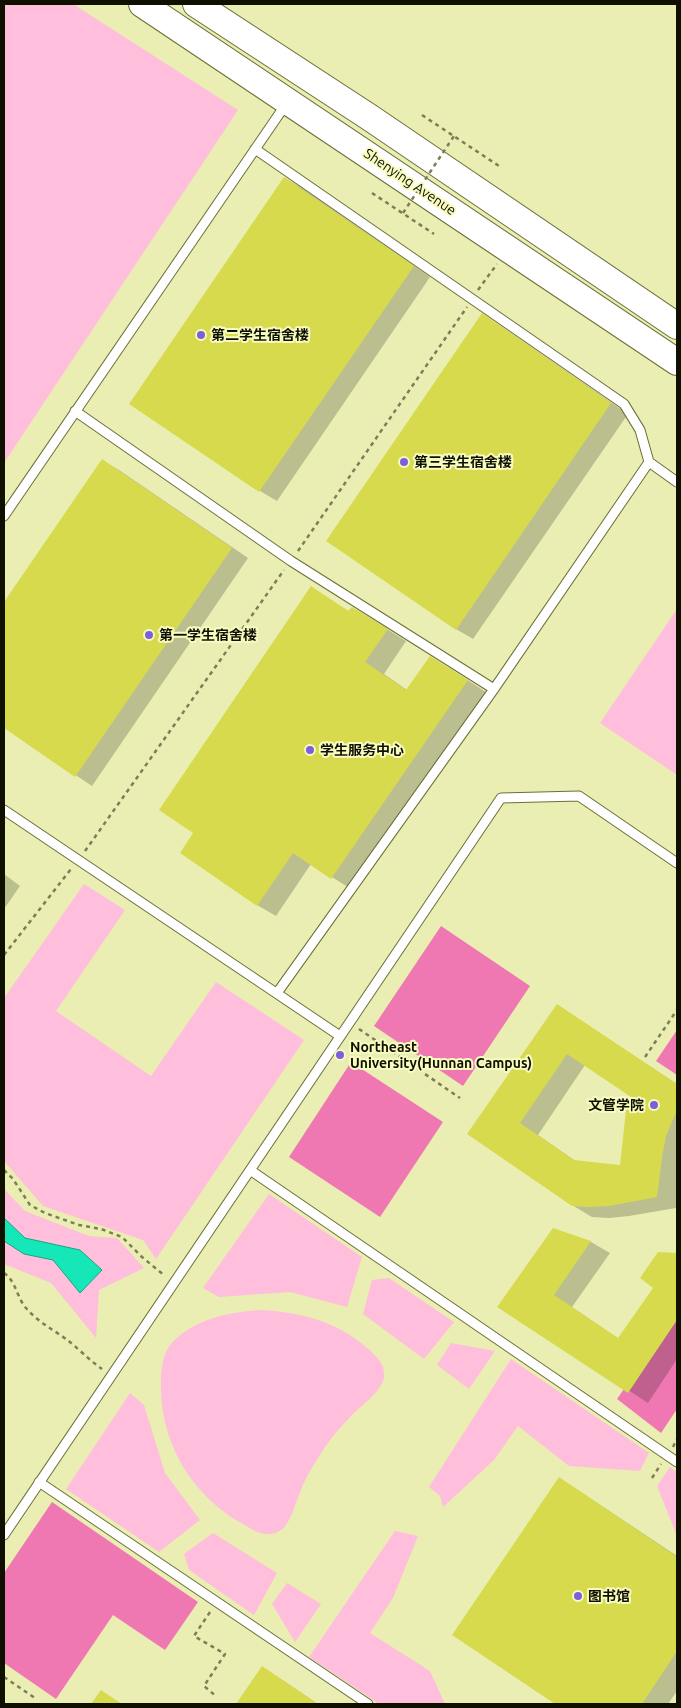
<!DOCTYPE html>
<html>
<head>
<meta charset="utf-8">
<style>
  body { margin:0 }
  #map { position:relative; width:681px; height:1708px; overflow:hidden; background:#eaeeb3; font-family:Ubuntu,sans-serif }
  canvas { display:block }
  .frame { position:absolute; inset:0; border:5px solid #101000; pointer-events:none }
</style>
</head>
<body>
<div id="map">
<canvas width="681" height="1708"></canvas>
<div class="frame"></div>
</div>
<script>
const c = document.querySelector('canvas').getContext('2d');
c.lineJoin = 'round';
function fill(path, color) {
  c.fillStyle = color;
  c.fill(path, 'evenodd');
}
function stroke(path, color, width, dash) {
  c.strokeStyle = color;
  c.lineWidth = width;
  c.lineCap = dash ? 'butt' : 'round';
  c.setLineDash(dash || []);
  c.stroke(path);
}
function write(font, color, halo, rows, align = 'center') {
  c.font = font + ' Ubuntu,"Noto Sans SC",sans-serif';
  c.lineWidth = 4;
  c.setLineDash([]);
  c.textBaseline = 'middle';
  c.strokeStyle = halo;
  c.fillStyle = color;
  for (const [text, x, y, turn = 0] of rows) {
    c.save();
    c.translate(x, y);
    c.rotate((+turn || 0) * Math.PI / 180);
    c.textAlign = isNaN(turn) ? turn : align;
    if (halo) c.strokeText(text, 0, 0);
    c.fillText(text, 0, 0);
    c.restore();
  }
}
const green = new Path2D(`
  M4,4H73L238,110L4,463Z
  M677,609V775L600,723Z
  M84,884L125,910L56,1011L151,1076L216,982L304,1040L156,1259L143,1240L43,1206L4,1161V998Z
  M4,1189L25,1211L89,1236L117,1238L144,1268L99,1290L96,1338L51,1283L4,1264Z
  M269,1194L362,1257L347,1307L290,1292L219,1297L203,1288Z
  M389,1278L454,1322L424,1359L363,1314L372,1280Z
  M261,1310C299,1312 336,1321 366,1347C372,1352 380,1359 383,1367C384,1370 384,1375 384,1378C380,1393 362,1405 352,1415C342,1425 331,1438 323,1450C315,1463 306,1476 301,1490C296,1501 293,1515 286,1525C282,1531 274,1535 267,1534C258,1534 250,1528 243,1524C193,1497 161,1444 161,1388C161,1373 161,1356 171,1344C193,1319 229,1312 261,1310Z
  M451,1343L495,1351L469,1389L437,1365Z
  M511,1359L649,1453L640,1471L569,1466L518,1426L494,1460L443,1507L440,1496L429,1487Z
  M130,1393L144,1405L165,1473L200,1520L159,1552L66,1489Z
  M670,1467L677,1472V1536L657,1486Z
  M395,1531L418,1536L393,1598L370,1633L430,1671L445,1704H379L309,1657Z
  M213,1533L277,1573L254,1615L189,1570L184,1554Z
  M287,1583L321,1604L295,1642L272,1604Z`);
const forest = new Path2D(`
  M441,926L530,986L463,1086L374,1026Z
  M677,1030V1075L656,1061Z
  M351,1062L443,1122L380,1217L289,1157Z
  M677,1314V1409L661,1433L617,1399Z
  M52,1502L198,1602L165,1650L113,1615L56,1699L4,1663V1573Z`);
const water = new Path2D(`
  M4,1218L25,1238L80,1250L102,1270L80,1293L53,1260L24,1254L4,1241Z`);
const shadow = new Path2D(`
  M285,178L302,188L430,277L277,501L260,491L131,403Z
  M482,315L499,325L628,414L473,639L456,629Z
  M102,460L119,470L248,558L92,786L4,727V604Z
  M312,588L350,612L371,619L406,641L384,674L407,690L449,668L486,692L351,889L311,864L276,916L257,905L195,833Z
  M4,874L20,886L4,909Z
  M558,1006L677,1084L676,1208L629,1216L609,1218L592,1217L572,1205L469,1134ZM585,1065L635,1099L622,1166L577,1162L538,1135Z
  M553,1230L591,1242L610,1253L572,1307L619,1339L655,1287L659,1253L677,1254V1359L648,1403L499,1306Z
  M559,1479L578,1490L677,1556V1691L668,1704H557L454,1634Z
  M262,1668L281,1679L318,1704H237Z`);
const building = new Path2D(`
  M284,177L414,266L259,492L129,404Z
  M482,313L611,403L456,630L326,541Z
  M102,459L232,548L75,777L4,728V602Z
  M311,586L348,611L352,607L388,629L365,662L406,690L430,656L468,680L331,879L293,853L257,906L180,853L193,833L159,810Z
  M557,1004L677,1084V1110L666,1136L662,1157L657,1197L609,1206L589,1207L572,1206L467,1134ZM567,1054L634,1099L626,1110L620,1165L574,1160L520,1123Z
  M553,1228L591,1241L554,1295L618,1338L653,1288L640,1278L658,1252L677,1253V1320L628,1393L497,1307Z
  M559,1477L677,1557V1651L642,1704H555L452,1635Z
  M262,1666L318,1704H236Z
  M101,1690L122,1704H91Z`);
const path = new Path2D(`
  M422,115L502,168
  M372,193L434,234
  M478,290L497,264
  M298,551L467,307
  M85,851L284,570
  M4,955L71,869
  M359,1029L460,1098
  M645,1057L677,1010
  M4,1170L13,1179L30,1205L45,1213L79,1225L101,1229L122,1237L142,1257L165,1276
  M4,1273C16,1281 17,1298 26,1308C37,1321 52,1329 66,1339C78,1348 89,1360 102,1369
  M673,1447L677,1439
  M652,1478L661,1464
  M210,1612L194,1636L225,1654L204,1686L217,1697
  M4,1677L35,1698`);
const lane = new Path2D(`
  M255,149L624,404L640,430L649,462L677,482
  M75,411L291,561L494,689
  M4,516L286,104
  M4,810L340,1036
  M277,993L494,689L649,462
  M250,1170L677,1462
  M39,1482L368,1704
  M4,1535L501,798L579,796L677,863`);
const primary = new Path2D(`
  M142,4L677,362
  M196,4L369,117L677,326`);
const pathBridge = new Path2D(`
  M403,213L454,136`);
const markers = [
  [201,335,5,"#7c5fda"],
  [404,462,5,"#7c5fda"],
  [149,635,5,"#7c5fda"],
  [310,750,5,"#7c5fda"],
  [340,1055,5,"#7c5fda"],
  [654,1105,5,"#7c5fda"],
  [578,1596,5,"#7c5fda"]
];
const streetNames = [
  ["Shenying Avenue",410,182,34]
];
const poiNames = [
  ["第二学生宿舍楼",211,335],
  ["第三学生宿舍楼",414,462],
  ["第一学生宿舍楼",159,635],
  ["学生服务中心",320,750],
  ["Northeast",350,1047],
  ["University(Hunnan Campus)",350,1063],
  ["文管学院",644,1105,"right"],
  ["图书馆",588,1596]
];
fill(green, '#ffbedb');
fill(forest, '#ef78b3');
fill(water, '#16e7b8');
stroke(water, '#14a681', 1);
fill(shadow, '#0003');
fill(building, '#d7da4d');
stroke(lane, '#6c6e38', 11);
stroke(primary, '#6c6e38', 28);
stroke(path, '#7c7e58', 2.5, [4, 4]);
stroke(lane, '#fff', 9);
stroke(primary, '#fff', 26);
stroke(pathBridge, '#7c7e58', 2.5, [4, 4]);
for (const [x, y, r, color] of markers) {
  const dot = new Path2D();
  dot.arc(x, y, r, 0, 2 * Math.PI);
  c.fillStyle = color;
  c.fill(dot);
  stroke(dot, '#f8fbc0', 2);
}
write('14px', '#101000', '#f8fbc0', streetNames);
write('bold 14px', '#101000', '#f8fbc0', poiNames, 'left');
</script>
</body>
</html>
